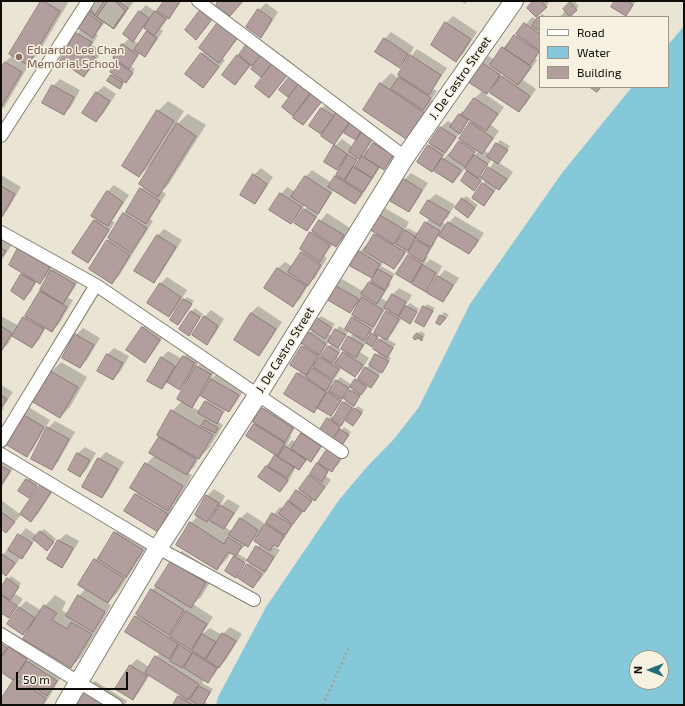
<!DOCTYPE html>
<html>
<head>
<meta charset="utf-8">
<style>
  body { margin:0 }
  #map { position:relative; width:685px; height:706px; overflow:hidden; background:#e9e4d4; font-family:"Exo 2",sans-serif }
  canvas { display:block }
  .frame { position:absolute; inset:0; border:2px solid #0f0d08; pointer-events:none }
  .legend { position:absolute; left:539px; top:16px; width:130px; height:72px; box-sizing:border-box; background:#f6f1e1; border:1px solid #9a968a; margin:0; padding:5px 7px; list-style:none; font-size:12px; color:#0f0d08 }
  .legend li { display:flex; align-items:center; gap:8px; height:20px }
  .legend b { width:20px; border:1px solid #9a968a }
  .north { position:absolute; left:629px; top:650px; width:40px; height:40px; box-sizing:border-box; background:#f6f1e1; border:1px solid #9a968a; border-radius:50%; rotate:270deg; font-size:11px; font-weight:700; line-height:16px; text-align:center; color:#0f0d08 }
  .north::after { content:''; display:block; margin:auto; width:14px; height:18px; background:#236d76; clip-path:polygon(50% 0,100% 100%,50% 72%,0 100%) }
  .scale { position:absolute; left:16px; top:672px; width:112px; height:18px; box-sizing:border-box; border:2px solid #0f0d08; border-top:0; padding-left:5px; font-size:12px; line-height:14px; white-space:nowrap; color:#0f0d08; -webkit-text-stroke:3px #f6f1e1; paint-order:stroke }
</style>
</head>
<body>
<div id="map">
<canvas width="685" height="706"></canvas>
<div class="frame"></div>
<ul class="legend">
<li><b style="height:5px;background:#fff"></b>Road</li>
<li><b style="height:11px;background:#84c8da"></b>Water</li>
<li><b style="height:11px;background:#b29f9d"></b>Building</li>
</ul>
<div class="north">N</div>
<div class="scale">50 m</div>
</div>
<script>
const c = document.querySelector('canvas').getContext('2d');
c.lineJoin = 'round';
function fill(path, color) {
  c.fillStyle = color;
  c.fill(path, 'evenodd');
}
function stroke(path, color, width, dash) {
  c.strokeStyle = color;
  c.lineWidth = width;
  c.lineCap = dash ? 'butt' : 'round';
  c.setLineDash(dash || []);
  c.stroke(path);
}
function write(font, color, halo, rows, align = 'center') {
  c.font = font + ' "Exo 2",sans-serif';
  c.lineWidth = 3;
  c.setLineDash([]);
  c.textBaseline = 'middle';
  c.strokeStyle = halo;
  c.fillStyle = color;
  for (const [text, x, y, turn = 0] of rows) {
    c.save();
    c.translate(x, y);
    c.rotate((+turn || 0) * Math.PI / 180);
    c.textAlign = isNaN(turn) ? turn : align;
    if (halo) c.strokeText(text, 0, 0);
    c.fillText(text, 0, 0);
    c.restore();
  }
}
const water = new Path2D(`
  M684,26V705H216L218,697L266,607L339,500L366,468L394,439L419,407L470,304L562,173L632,87H668V45ZM637,658H661V682H637Z`);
const shadow = new Path2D(`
  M42,1H69L38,54L31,61L5,106L1,110V70L5,62L13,55Z
  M95,1H134L120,21L113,27L105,22L96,34L98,35L92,45L102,51L91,69L84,76L77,34L81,29L79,28Z
  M165,1H182L160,29L163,31L151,49L144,56L140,53L130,66L135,69L129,79L125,81L119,88L108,80L114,73L112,72L120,61L114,58L123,44L130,38L124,34L140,11L146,5L156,12ZM144,27L149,30L139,44L133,40Z
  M461,1H468L465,4Z
  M535,1H547L549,3L536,16Z
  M573,1H574L579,6L569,16L571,17H560L565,11L564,9Z
  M616,1H636L629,12Z
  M266,3L278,12L267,30L260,37L259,10Z
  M542,14L546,17H540V51L535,59L537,60L523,80L536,89L526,104L519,111L495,85L485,94L504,107L491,125L499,131L485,151L490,154L500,140L510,146L498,162L513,172L506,182L499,189L497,188L490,198L484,205L483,184L486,180L483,178L474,190L468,172L470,170L472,158L460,175L453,182L440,162L432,170L429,146L441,127L448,121L453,124L459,115L462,111L465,113L475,98L483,90L482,63L488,56L495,60L503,48L510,41L511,42L532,17L537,20ZM502,73H505L500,78H499ZM470,119L472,121L462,140L452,153L450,152L443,159L442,158ZM477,150L479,151L474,156V155ZM492,159L495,161L483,177L480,175Z
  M453,16L477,32L463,54L456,60L446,23Z
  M245,29L222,58L225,60L203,87L186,73L205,50Z
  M391,32L414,47L408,58L400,67L385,39Z
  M256,36L268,46L235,84L238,56Z
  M271,47L280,54L272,63L273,64L282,55L295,65L269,97L270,67L261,76L263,55Z
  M417,49L447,68L433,89L437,91L431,100L436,103L419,129L364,109L381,83L391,73L399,79L409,58Z
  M60,79L80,90L71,107L64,114L53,86Z
  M317,85L309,96L310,97L328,93L303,124L304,105L303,104L293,114L284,107Z
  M104,86L116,94L103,114L96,121L84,112L97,92Z
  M168,101L184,111L174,127L188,114L206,125L168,185L162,191L166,194L150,219L153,221L119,276L112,282L108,241L111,238L109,237L124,213L129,208L144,186L153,163L139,176L158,111Z
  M329,102L341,110L361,134L369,126L378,132L367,149L369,150L373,143L380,136L399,148L391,162L384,168L381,166L361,197L355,203L334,190L313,223L307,230L296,223L307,207L305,205L298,216L291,223L281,194L287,187L296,192L305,177L312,170L332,183L345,162L337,169L335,146L342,139L353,147L360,134L355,139L344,132L334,144L328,126L321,133L310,126L322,108ZM359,157L361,159L353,168Z
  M261,168L273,177L261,196L254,203V175Z
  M411,173L428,183L415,204L409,211L404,180Z
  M1,175L21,187L8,209L2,216Z
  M114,185L129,195L112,221L115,222L94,255L88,262L74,253L97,218L107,192Z
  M436,194L455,205L447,218L442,222L447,225L455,216L484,233L476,246L469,253L439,235L435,241H436L427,256L428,257L424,265L430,259L442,266L435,280L445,270L459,278L449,294L443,301L435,281L425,290L417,276L411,282L409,256L419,239L416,237L401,261L394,268L383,262L381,266L395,274L389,283L391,284L381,298L388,302L393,294L399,288L412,295L404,308L410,303L419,309L410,322L402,318L393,332L387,339L396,344L388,356L391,358L374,383L371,386L368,384L354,404L355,405L335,435L328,419L331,416L334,418L353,389L350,387L337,409L330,415L318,407L313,412L297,374L301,371L291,364L305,344L309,333L313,330L318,319L321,316L335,324L328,334L332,336L339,326L346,330L355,315L359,303L350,312L335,285L342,279L364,292L370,282L374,278L377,272L372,277L360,252L366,245L368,246L377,232L379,215L385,208L409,222L404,232L408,228L419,234L426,223L430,218L421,212L429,200ZM386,308L389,310L376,331L370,338L367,336L371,333ZM349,331L353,333L342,349L346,351L340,359L337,357L341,350L338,347ZM379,335L382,337L374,349L379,352L370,365L366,368L360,377H359L356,380L352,385L340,377L333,386L331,385L342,367L355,376L362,369L369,358L360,352L367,342H375ZM329,342L332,343L318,360L324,349ZM314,366L311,372L309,370Z
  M466,196L478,205L468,217L463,199Z
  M327,213L350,228L343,239L336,245L333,244L324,256L327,258L315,278L310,282L300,299L293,305L266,288L278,268L285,262L293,267L304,250L311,233Z
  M164,229L182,240L160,275L154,282L158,235Z
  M1,231L15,240L1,261Z
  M19,249L56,260L49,274L40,282L37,281L31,292L24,298L12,291L24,273Z
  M59,264L81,277L68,298L73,300L59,324L52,331L46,327L39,340L32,347L13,335L8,344L1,350V316L19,326L42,290L50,272Z
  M167,277L187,290L176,309L169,316L160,284Z
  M187,297L194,301L178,324L184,300Z
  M427,304L435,308L424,326L416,322Z
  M258,306L282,322L265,348L259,354L235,339L251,313Z
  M195,308L203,314L191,331L192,311Z
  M211,310L224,319L213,337L206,343L204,317Z
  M444,312L449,315L443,321L437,323Z
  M149,321L166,333L151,355L144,362L142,328Z
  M83,328L100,338L87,360L80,367L76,335Z
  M421,331L425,334L424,337L422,340L418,337V334Z
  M114,348L129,356L120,372L113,379L107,355Z
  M190,350L201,356L196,368L204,360L217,368L211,379L218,373L245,388L235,404L228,411L226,410L217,421L223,425L209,448L199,458L194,467L188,473L192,475L178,500L172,506L174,507L164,524L157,531L135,495L138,492L131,488L146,464L155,455L160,438L172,411L182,401L188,381L180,389L168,382L162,388L161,358L168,351L182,359ZM201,395L208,399L200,411L192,407Z
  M61,362L87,377L70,407L60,417L51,372Z
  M1,385L13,392L3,407L4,408L1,413Z
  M270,402L299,421L290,436H291L286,447L292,440L296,442L301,433L308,426L327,439L317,454L311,460L308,459L299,469L296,467L287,484L280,490L267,466L277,454L248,436L257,423L263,409Z
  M358,406L364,410L353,425L355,409Z
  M30,408L50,420L33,449L27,455L23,415Z
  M55,421L75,432L58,462L52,469L48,428Z
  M344,427L351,432L341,445L347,450L339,464L332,470L330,469L326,476L331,480L321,493L315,500L314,499L297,518L284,539L278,546L275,544L273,546L280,550L260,580L253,586L248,565L250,562L247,560L236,576L235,557L237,555L231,552L227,559L217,569L191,523L198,516L207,496L214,489L225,496L219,508L228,499L240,506L230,521L225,527L232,532L240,519L247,512L264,523L262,528L280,507L284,509L311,474ZM216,513L212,520L210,518ZM257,536L260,544L248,560L237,553Z
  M85,447L96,453L87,469L80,476L69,470L78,453Z
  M106,452L124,462L108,490L102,497L99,459Z
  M1,459L16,464L1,488Z
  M30,476L39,483L29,497L19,491Z
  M47,479L57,485L38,514L31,520L22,514L41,485Z
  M1,500L21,515L6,532L1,528Z
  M125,523L152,539L118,592L107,603L111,605L101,624L81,657L71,667L33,624L23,634L9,624L20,607L26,601L42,611L45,606L55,595L66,602L62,610L68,614L79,596L86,588L95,560L105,549L115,533Z
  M26,528L37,536L44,529L56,539L50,547L35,540L28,551L21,557L13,568L6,575L1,571V557Z
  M66,534L79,541L68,560L61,566L48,558L59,540Z
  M182,551L216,573L201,597L193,604L213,617L202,634L210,628L222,635L230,627L242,634L226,660L220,666L214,675L207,682L204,680L202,683L213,689L205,702L207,703L206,705H174L181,695L150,675L139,692L133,699L130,666L137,659L149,667L160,653L136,617L152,590L157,585L172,562ZM178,624L175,631L173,629Z
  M11,576L21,583L15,594L23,599L15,610L9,617L1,612V589Z
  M2,628L33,652L27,662L34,655L63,674L44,705H1L3,703L1,701L22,671L13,678L1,670Z
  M95,681L127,701L124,705H76L85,691Z`);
const building = new Path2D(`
  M41,1H43L60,11L28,65L9,54Z
  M94,1H118L128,8L114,29L88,11Z
  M95,1H104L95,15L90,8Z
  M108,1H115L125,11L113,28L97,17Z
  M164,1H180L169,19L157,11Z
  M218,1H243L230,16L216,6Z
  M533,1H541L547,7L536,17L527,8Z
  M615,1H627L633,5L626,16L611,7Z
  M570,2L577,10L570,17L563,9Z
  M201,9L213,18L196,40L185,30Z
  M258,9L272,19L261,38L246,27Z
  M139,11L149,18L133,42L123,34Z
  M155,11L166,19L154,36L144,28Z
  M87,13L102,23L93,38L78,28Z
  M538,17L540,18V31L532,26Z
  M219,21L239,36L219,63L199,48Z
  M445,22L471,39L456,62L431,45Z
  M524,23L540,34V51L516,34Z
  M147,31L157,38L145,57L134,50Z
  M76,33L92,42L86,52L96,58L84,77L60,61Z
  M514,35L539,52L530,65L505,49Z
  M384,38L408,54L400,68L375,52Z
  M248,42L262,53L252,66L239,55Z
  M122,44L138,55L129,69L113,58Z
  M502,47L531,67L518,85L490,65Z
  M201,53L219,67L203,88L185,74Z
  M264,53L274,61L261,77L251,69Z
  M237,55L250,65L235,85L222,75Z
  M410,55L441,75L429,95L398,75Z
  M274,61L289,73L269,98L255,87Z
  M5,62L22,72L1,107V68Z
  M117,62L133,73L126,83L110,72Z
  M481,62L500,75L487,94L468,82Z
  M111,75L123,83L120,89L107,81Z
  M291,75L300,82L288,97L279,90Z
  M501,76L530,96L519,112L490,93Z
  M399,77L431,98L423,110L391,89Z
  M300,83L311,92L293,116L282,107Z
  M380,83L426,114L409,141L363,110Z
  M52,85L74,97L64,115L42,103Z
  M590,87H601L597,92Z
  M96,92L110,101L96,122L82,113Z
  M312,93L322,101L303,125L293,118Z
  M474,98L498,114L486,131L462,115Z
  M321,108L334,116L321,134L309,126Z
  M157,110L174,121L139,177L122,166Z
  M337,112L350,121L334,145L321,136Z
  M459,114L468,120L460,134L450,127Z
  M351,122L363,129L356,140L344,133Z
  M470,122L493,138L482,154L459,139Z
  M177,123L196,136L158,197L139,184Z
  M440,127L456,137L445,153L429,143Z
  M361,132L372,139L359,159L349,152Z
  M459,141L475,152L465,167L449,156Z
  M373,143L393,155L384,170L364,157Z
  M496,143L508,150L498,164L487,157Z
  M334,145L347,154L337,170L324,162Z
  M428,145L443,155L432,172L417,162Z
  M348,155L357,160L344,180L336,175Z
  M474,155L488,164L478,178L465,169Z
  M362,156L379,167L372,178L355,167Z
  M442,158L461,170L453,183L434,171Z
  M353,167L372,178L363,192L345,181Z
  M488,167L507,179L499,190L481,178Z
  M467,171L481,181L474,191L461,181Z
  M253,174L267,184L255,204L240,195Z
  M305,176L331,193L318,214L291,197Z
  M335,176L362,193L355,204L328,187Z
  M404,179L422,190L409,212L390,201Z
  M482,183L494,191L484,206L472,198Z
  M1,186L15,194L2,217H1Z
  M140,188L160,201L146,224L126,212Z
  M107,191L123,202L108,226L91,216Z
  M280,193L302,207L291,224L269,210Z
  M462,198L475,208L468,218L455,208Z
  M428,200L449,212L440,226L420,213Z
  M304,209L316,217L307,231L294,223Z
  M123,213L147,228L131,253L108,238Z
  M378,214L403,229L394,244L369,229Z
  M94,220L109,230L88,263L72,253Z
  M319,220L344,235L336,247L312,231Z
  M425,222L440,231L431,247L415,238Z
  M448,222L478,240L469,254L439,236Z
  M405,230L416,237L408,251L396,244Z
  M310,232L330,245L320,262L300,249Z
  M374,234L405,252L394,269L364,251Z
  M157,235L176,247L154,283L134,271Z
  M107,240L130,255L112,284L89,269Z
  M416,240L430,248L423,262L408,253Z
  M1,248L6,251L1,258Z
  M18,248L50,267L40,284L9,265Z
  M359,251L380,264L372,278L350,266Z
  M301,252L321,265L308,286L288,272Z
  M408,255L422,264L411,283L396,274Z
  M423,265L436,273L426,292L412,284Z
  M277,268L306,286L293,307L264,288Z
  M378,269L392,277L385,290L371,281Z
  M51,270L75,284L63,304L40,290Z
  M21,274L35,282L24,300L11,291Z
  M438,276L453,285L443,302L427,293Z
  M369,282L385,291L377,304L361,294Z
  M160,283L181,297L169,317L147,303Z
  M334,285L359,299L350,313L326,299Z
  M40,291L67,307L52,332L25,316Z
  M392,294L406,302L398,316L384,308Z
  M362,297L383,310L373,327L352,315Z
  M183,299L192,304L178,325L170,320Z
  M406,306L417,312L410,324L399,317Z
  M423,306L433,311L424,327L415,322Z
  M191,311L200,317L189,336L179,329Z
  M386,311L399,319L387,340L374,333Z
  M251,313L276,329L259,356L234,340Z
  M440,315L446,318L440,325L436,323Z
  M204,316L218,326L207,345L192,335Z
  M23,317L44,329L32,348L12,336Z
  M352,317L371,329L364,341L345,329Z
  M317,318L332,328L325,339L310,329Z
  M1,326L12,333L1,352Z
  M142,327L160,340L145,363L126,350Z
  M335,329L346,335L338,348L328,342Z
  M309,332L326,344L319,355L301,343Z
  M371,333L378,337L372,347L366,343Z
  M417,333L422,337V341L418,338L415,340L413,338Z
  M75,334L94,345L80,368L62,358Z
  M348,336L363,345L356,358L341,349Z
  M379,339L393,348L387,358L373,349Z
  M302,346L318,356L306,375L290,365Z
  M328,346L339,353L332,363L321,356Z
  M343,352L363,365L355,377L335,364Z
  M107,354L123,363L113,380L97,371Z
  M375,354L389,361L382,373L369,365Z
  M183,356L195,363L180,390L167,382Z
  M161,357L175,366L162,389L147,381Z
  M320,357L339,369L332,379L313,367Z
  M196,366L211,374L192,408L177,399Z
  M365,367L379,376L371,388L358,379Z
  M312,368L332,381L326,391L306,377Z
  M50,371L78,387L60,418L33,402Z
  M297,373L326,392L314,413L284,394Z
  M211,379L239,395L229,412L201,396Z
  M355,379L367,387L361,395L350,387Z
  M336,380L349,388L342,399L329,391Z
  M350,390L360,396L354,406L344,399Z
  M328,392L341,401L331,416L317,408Z
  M1,395L7,399L1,408Z
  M205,401L223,412L217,424L198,413Z
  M343,402L352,408L341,426L332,420Z
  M262,408L293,428L285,442L253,422Z
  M354,408L362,413L353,426L346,421Z
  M171,410L213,435L199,459L157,435Z
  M22,414L44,427L27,457L5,444Z
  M327,418L340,427L332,440L319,431Z
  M205,420L218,428L215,433L201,426Z
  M254,424L285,443L277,456L246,436Z
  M47,427L69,439L52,470L31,459Z
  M340,429L349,435L342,445L334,440Z
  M301,433L321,446L311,462L291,449Z
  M159,437L196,459L187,475L149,453Z
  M285,446L306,460L299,470L278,457Z
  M328,448L341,457L332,472L318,463Z
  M77,453L90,460L80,477L68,470Z
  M275,455L294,467L287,478L268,466Z
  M98,458L118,469L102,498L82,487Z
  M145,463L183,486L168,511L130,488Z
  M317,463L328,471L322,482L310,474Z
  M1,466L10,471L1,485Z
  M266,466L288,480L280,492L258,477Z
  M309,475L325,487L315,501L299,489Z
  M26,479L37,486L29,498L18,491Z
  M40,485L51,492L31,522L20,514Z
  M296,490L312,501L304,512L289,501Z
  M135,494L168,514L158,532L124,511Z
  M206,495L219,503L207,522L195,515Z
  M288,501L302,512L293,524L279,514Z
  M220,505L234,513L224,529L210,521Z
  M1,512L15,522L6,533L1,529Z
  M272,513L292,525L285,535L266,523Z
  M240,518L258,530L248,547L229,535Z
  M190,522L224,544L228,537L242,546L236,556L228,552L217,570L176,545Z
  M265,524L284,536L278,547L273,545L270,551L254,541Z
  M40,531L54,542L47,551L33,539Z
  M114,532L143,550L126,577L98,559Z
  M18,534L32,543L22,559L8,550Z
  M58,540L73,548L62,568L47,559Z
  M256,546L274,557L265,572L247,561Z
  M2,554L15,563L6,576L1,572V556Z
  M234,556L245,563L236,578L225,571Z
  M94,559L124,578L108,603L78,585Z
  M171,561L206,583L191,608L155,586Z
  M247,564L262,574L253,588L238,578Z
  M7,578L19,587L10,600L1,594V588Z
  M151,589L184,610L169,635L136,614Z
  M1,595L17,606L9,618L1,613Z
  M78,595L105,612L93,632L66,616Z
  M44,605L57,613L52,620L67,629L71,622L92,634L71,668L23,639Z
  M19,607L35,618L23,635L7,624Z
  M186,611L207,624L191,650L170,637Z
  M135,616L178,644L169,659L125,632Z
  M222,633L236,641L219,668L206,660Z
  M202,634L216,642L205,659L192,651Z
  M1,644L7,648L1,657Z
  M179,645L192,653L182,668L170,661Z
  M9,647L27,659L13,680L1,672V658Z
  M193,653L217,668L208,683L184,668Z
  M155,656L199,684L188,700L145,673Z
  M27,661L57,681L47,696L17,676Z
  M130,665L147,676L133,700L115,689Z
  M15,678L46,698L42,705H4L1,703V699Z
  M199,686L210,692L203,705H198L190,700Z
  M84,690L107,705H75Z
  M178,696L193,705H173Z`);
const path = new Path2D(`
  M323,705L349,647`);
const minor = new Path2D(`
  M198,1L405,157
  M1,136L88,1
  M1,232L96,285L342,452
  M1,441L96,285
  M1,454L158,548L254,600
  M1,634L116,705`);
const secondary = new Path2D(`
  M65,705L158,548L257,396L405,157L514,1`);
const markers = [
  [19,57,4,"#8d6e63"]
];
const educationNames = [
  ["Eduardo Lee Chan",27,50],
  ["Memorial School",27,64]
];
const streetNames = [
  ["J. De Castro Street",460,78,-55],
  ["J. De Castro Street",285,350,-58]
];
fill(water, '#84c8da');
fill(shadow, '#0003');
fill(building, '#b29f9d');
stroke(building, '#8d7b79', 1);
stroke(minor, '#847f70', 14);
stroke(secondary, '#847f70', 20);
stroke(path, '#a4a093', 2.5, [2, 3]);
stroke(minor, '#fff', 12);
stroke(secondary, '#fff', 18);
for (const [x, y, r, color] of markers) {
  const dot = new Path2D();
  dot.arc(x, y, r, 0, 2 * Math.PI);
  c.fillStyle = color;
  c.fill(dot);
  stroke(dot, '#f6f1e1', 1.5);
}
write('12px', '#785e54', '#f6f1e1', educationNames, 'left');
write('12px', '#0f0d08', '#f6f1e1', streetNames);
</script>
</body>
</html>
